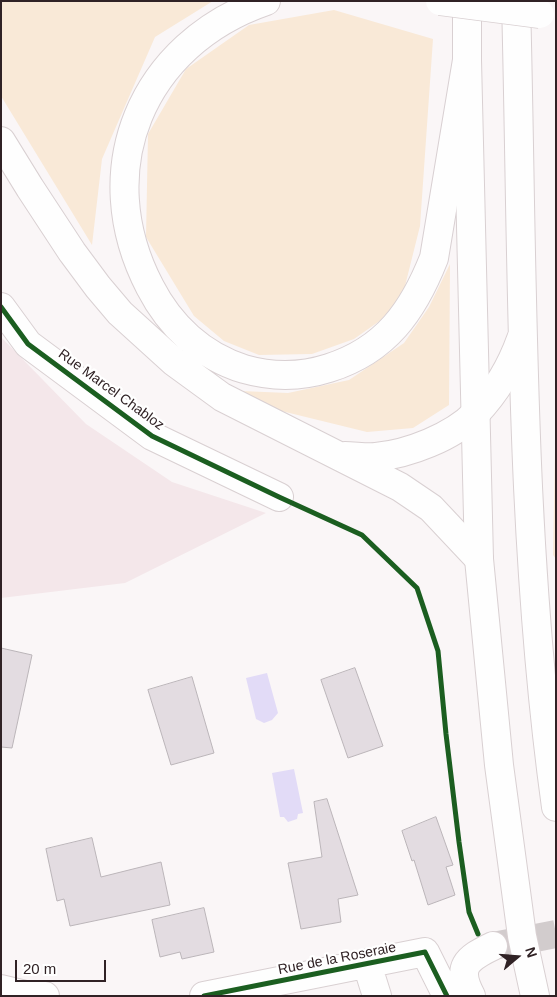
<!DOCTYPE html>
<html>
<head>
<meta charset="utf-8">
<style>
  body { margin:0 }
  #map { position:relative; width:557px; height:997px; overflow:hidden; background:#faf6f7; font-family:Arial,sans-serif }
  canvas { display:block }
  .frame { position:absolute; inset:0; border:2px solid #302225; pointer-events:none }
  .north { position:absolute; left:492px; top:932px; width:50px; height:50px; -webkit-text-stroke:4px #fff; paint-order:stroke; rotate:72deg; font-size:14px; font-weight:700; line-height:20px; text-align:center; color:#302225 }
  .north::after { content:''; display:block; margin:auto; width:18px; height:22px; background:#302225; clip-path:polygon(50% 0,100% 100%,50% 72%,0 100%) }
  .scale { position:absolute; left:15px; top:960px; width:91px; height:22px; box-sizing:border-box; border:2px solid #302225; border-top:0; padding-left:6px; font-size:15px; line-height:18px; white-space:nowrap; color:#302225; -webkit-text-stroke:4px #fff; paint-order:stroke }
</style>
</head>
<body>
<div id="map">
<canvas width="557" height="997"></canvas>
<div class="frame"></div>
<div class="north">N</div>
<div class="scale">20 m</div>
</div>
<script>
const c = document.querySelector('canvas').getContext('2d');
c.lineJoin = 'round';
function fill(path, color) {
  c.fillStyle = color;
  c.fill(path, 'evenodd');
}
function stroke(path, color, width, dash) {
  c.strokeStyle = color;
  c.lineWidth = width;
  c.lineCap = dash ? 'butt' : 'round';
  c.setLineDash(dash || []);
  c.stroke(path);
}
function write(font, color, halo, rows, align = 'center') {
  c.font = font + ' Arial,sans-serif';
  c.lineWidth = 4.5;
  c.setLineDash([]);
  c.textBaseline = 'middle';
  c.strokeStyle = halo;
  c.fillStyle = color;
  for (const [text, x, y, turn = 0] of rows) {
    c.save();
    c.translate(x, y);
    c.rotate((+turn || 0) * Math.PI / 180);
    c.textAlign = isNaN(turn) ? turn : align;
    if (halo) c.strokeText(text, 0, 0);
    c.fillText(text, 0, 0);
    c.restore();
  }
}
const built = new Path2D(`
  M1,337L86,424L172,482L266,513L125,583L1,598Z`);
const green = new Path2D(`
  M1,1H213L155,37L102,159L92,245L1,96Z
  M334,10L433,39L420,226L403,294L381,320L354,339L312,354L259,355L224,341L194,316L146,237L148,134L186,69L249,25Z
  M450,264L449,405L413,428L367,432L265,407L241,391L288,393L349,380L404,343L429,307Z
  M556,397V559L553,555Z`);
const water = new Path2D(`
  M267,673L278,713L272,720L264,723L256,719L246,678Z
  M294,769L303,813L298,814L297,819L288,822L284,817H280L272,773Z`);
const building = new Path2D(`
  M1,648L32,655L12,748L1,747Z
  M355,668L383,746L348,758L321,680Z
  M192,677L214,753L171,765L148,690Z
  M327,799L358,895L338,899L341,922L301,929L288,863L322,857L314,802Z
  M436,817L453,865L446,867L455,895L428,905L414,860L412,861L402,831Z
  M92,838L101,877L161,862L170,905L70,926L64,899L57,901L46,849Z
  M204,908L214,952L182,959L180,952L160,957L152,920Z`);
const minorTunnel = new Path2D(`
  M493,946L556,934`);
const minor = new Path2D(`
  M1,307L28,344L152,436L279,497
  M367,964L377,996
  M1,989L26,995L45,996
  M204,996L425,952L447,996
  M471,996C456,967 466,959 493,946`);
const major = new Path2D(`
  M467,1V60L479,559L499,765L522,936L535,996
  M516,1C523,270 519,540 556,807`);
const highway = new Path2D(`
  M266,1C141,44 89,170 150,287C170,326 202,356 244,369C272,377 301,377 329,368C386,350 413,311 434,258L467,60
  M1,141L30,188L72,252L98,287L120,313L174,362L222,397L400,487L431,508L479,559
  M345,456C355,456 366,458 376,457C408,454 453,437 476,413C496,392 511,367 521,339`);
const highwayBridge = new Path2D(`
  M440,1L540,14`);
const cycleway = new Path2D(`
  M1,307L28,344L152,436L279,497L362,535L417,588L438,651L446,734L459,842L469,912L478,934
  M204,996L425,952L447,996`);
const streetNames = [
  ["Rue Marcel Chabloz",111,390,36],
  ["Rue de la Roseraie",337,959,-11]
];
fill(built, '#f4e7ea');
fill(green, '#f9e9d7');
fill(water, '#e2dbf7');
fill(building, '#e3dce1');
stroke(building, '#bbb5b9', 1);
stroke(minorTunnel, '#d2cccd', 28, [28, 14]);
stroke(minor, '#d9d0d2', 30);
stroke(major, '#d9d0d2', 30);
stroke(highway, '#d9d0d2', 30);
stroke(minor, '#fefefe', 28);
stroke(major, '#fefefe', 28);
stroke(highway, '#fefefe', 28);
stroke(highwayBridge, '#d9d0d2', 30, []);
stroke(highwayBridge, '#fefefe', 28);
stroke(cycleway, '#1b5e20', 5);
write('14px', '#302225', '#fff', streetNames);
</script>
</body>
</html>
